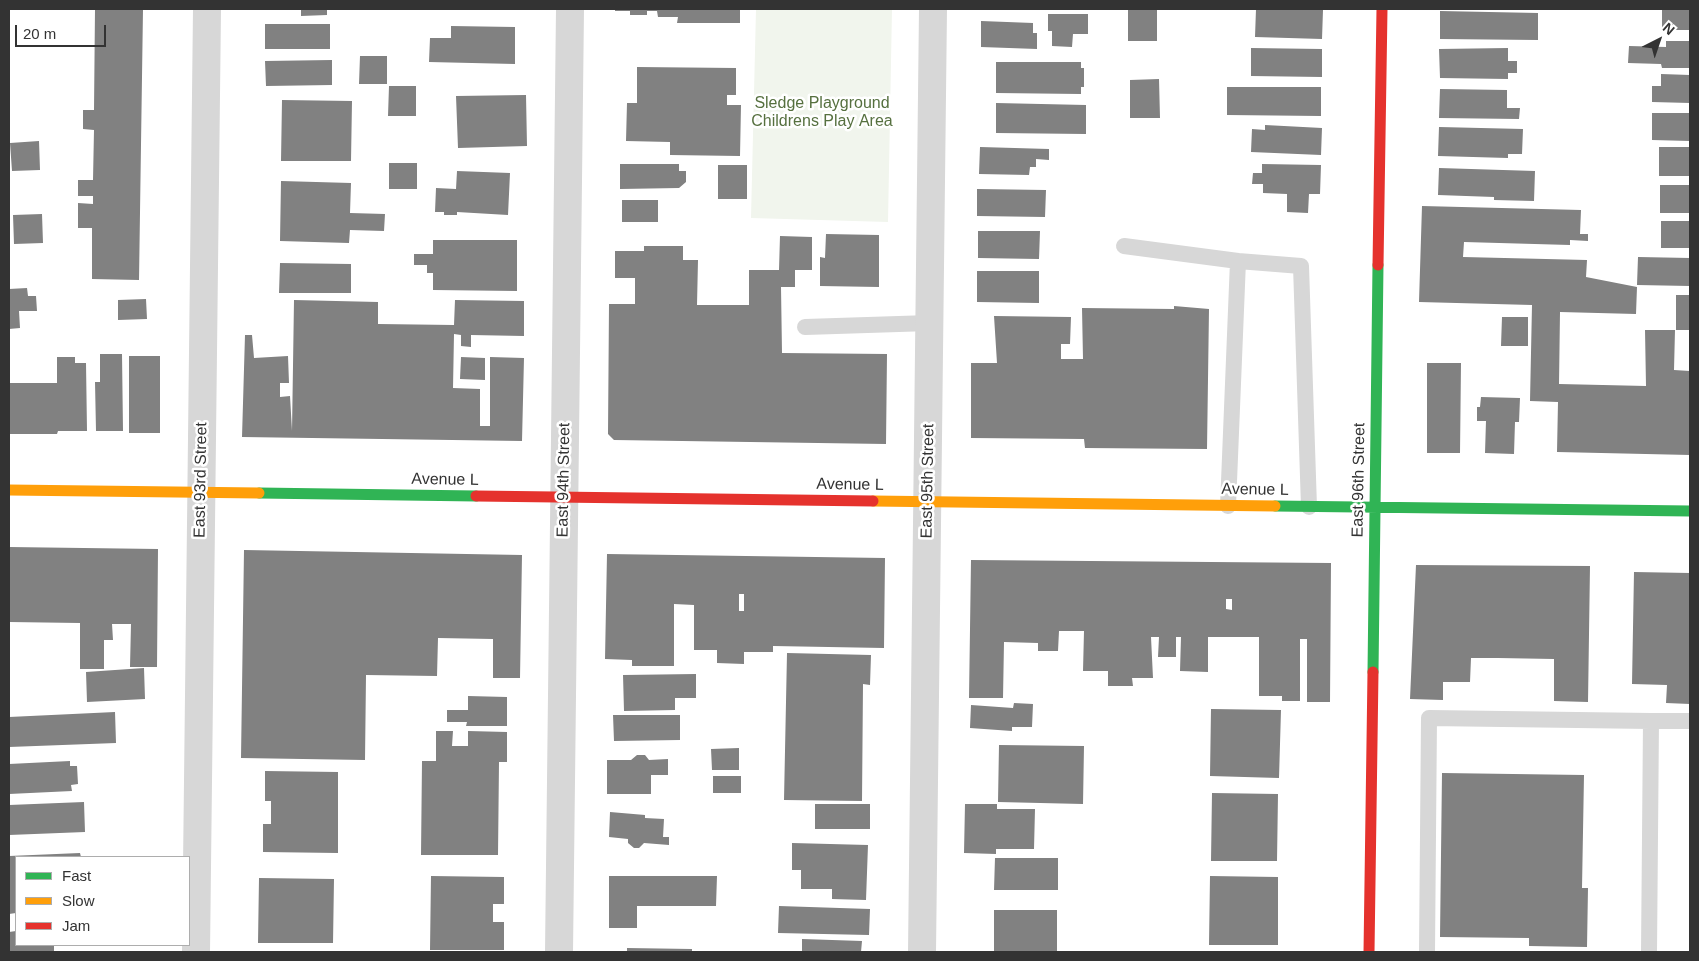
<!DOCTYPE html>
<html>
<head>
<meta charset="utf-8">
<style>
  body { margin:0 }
  #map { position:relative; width:1699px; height:961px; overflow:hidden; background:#fff; font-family:Helvetica,sans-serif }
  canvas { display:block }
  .frame { position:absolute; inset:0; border:10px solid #333; pointer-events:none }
  .legend { position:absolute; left:15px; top:856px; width:175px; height:90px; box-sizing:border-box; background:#fff; border:1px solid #adadad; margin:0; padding:6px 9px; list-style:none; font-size:15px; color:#333 }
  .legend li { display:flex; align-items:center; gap:10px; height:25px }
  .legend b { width:25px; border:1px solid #adadad }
  .north { position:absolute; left:1634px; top:15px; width:50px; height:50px; -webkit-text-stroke:4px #fff; paint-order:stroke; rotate:41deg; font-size:14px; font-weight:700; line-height:20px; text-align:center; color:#333 }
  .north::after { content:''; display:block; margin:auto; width:18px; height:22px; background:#333; clip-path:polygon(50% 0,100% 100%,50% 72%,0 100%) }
  .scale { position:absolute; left:15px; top:25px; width:91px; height:22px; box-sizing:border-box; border:2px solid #333; border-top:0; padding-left:6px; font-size:15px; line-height:18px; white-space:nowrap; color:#333; -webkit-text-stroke:4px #fff; paint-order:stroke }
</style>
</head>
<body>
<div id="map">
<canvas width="1699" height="961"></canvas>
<div class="frame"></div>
<ul class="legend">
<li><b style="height:6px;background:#30b455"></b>Fast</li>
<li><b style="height:6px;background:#ff9f0a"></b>Slow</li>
<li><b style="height:6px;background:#e5322d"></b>Jam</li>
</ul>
<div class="north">N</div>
<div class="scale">20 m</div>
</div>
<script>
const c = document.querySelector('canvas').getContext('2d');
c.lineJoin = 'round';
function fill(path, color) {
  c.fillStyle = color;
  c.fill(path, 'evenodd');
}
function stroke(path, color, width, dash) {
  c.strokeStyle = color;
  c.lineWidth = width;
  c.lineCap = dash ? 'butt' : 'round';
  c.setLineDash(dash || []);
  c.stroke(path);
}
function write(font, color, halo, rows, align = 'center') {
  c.font = font + ' Helvetica,sans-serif';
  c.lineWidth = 5;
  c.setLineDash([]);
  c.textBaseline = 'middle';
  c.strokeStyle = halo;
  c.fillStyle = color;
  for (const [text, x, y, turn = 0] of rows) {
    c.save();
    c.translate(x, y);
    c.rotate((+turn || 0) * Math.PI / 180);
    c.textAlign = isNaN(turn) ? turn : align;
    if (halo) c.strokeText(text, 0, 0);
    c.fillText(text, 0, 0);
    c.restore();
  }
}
const green = new Path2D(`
  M756,9H892L888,222L751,218Z`);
const building = new Path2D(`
  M95,9H143L139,280L92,279V228H78V203L93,204V196H78V180H93L94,130L83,129V110H94Z
  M301,9H327V15L301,16Z
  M615,9H740V23H677L678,17H658L657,11H647V15H630V11H615Z
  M1128,9H1157V41H1128Z
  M1256,9L1323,10L1322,39L1255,37Z
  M1662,9H1690V30H1662Z
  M1440,11L1538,13V40L1440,39Z
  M1048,14H1088V34H1073L1072,47L1052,46V31H1048Z
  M981,21L1033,23V33H1037V49L981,47Z
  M265,24H330V49H265Z
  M451,26L515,27V64L429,62L430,38H451Z
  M1666,41H1690V68H1662L1661,64L1628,63L1629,46L1666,47Z
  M1251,48L1322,49V77L1251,76Z
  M1508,48V61H1517V73H1508V79L1440,78L1439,49Z
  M360,56H387V84H359Z
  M332,60V85L266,86L265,61Z
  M996,62H1081V68H1084V87H1081V94L996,93Z
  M637,67L736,68V95H727V105H741L740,156L670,155V142L626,141L627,103H637Z
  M1661,74L1690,75V103L1652,102V86H1661Z
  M1159,79L1160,118H1130V80Z
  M389,86H416V116H388Z
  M1227,87H1321V116L1227,115Z
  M1440,89L1507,90V108H1520L1519,119L1439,118Z
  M526,95L527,146L458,148L456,96Z
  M282,100L352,101L351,161H281Z
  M996,103L1086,105V134L996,133Z
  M1652,113H1690V141L1652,140Z
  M1265,125L1322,128L1321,155L1251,152L1252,129L1265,130Z
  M1439,127L1523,129L1522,154H1508V158L1438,156Z
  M39,141L40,170L12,171L10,143Z
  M980,147L1049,149V160L1036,159V167H1030L1029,175L979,174Z
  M1659,147H1690V176H1659Z
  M389,163H417V189H389Z
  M620,164H679V171H686V182L679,188L620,189Z
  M1262,164L1321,165L1320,194H1309L1308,213L1287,212V194L1263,193V184H1252L1253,173H1262Z
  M718,165H747V199H718Z
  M1439,168L1535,171L1534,201L1494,200V197L1438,195Z
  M457,171L510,173L508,215L457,212V215H444V212H435L436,188L456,189Z
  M281,181L351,183L350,213L385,214L384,231L350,230L349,243L280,241Z
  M1660,185H1690V213H1660Z
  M977,189L1046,190L1045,217L977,216Z
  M622,200H658V222H622Z
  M1422,206L1581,210L1580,234H1588V241L1570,240V245L1464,242L1463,257L1587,260L1586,277L1637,287L1636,314L1560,312L1559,384L1646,386L1645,330H1675L1674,370L1690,371V455L1557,452L1558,402L1530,401L1532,305L1419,302Z
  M42,214L43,243L14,244L13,215Z
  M1661,221H1690V248H1661Z
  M978,231H1040L1039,259L978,258Z
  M826,234L879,235V287L820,286V257L825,258Z
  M780,236L812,237V270H795V287H781L782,353L887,354L886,444L614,440L608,434L609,304H635V278H615V251H644V246H683V260H698L697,305H749V270H779Z
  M433,240H517V291L433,290V273H427V265H414V254H433Z
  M1638,257L1690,258V286L1637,285Z
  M280,263L351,264V293H279Z
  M977,271H1039V303L977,302Z
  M27,288L28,296H36L37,311H19L20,328L9,329V289Z
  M1676,295H1690V330H1676Z
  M146,299L147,319L118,320V300Z
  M294,300L378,302V324L454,325L455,300L524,301V336L471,335V347L461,346V335L454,334L453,388L480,389V426H490V357L524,358L522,441L242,437L245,335H252L254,358L288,356L289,383H280V397L290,396L292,431Z
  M1174,306L1209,309L1207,449L1085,448L1084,439L971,438V363H997L994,316L1071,317L1070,344H1061V359H1083L1082,308L1174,309Z
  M1502,317H1528V346H1501Z
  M100,354H122L123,431H96L95,382H100Z
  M129,356H160V433H129Z
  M57,357H75V363H86L87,431H58L57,434H9V383H57Z
  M461,357L485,358V380L460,379Z
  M1427,363H1461L1460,453H1427Z
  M1481,397L1520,398L1519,422H1515L1514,454L1485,453L1486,421H1477V407H1480Z
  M9,547L158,549L157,667H130L131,624H112L113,640H104V669H80V623L9,622Z
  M244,550L522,555L520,678H493V639L438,638L437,676L366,675L365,760L241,758Z
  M607,554L885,558L884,648L773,646V652H744V664L717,663V650H694V605L674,604V666H632V660L605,659ZM739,594H744V611H739Z
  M971,560L1331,563L1330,702H1307V639H1300V701H1282V696H1259V637H1208V672L1180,671L1181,637H1176V657H1158L1159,637H1151L1153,678H1132L1133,686H1108V671H1083L1084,631H1059L1058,651H1038V643L1004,642L1003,698H969ZM1226,599H1232V610L1226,609Z
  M1416,565L1590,566L1588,702L1554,701V659L1498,658H1471L1470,682H1443V700L1410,699Z
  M1634,572L1690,573V704L1666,703L1667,685L1632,684Z
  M787,653L871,655L870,685L863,684L862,801L784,800Z
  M144,668L145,699L87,702L86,672Z
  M696,674V698H675V710L624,711L623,675Z
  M468,696L507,697V726H466L467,722H447V710H468Z
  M1014,703L1033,704L1032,727H1012V731L970,728L971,705L1013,708Z
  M1211,709L1281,710L1279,778L1210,776Z
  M115,712L116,743L9,747V717Z
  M613,715H680V740L614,741Z
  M436,731H453L452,746H468V731L507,732V762H499L498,855H421L422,761H436Z
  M999,745L1084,746L1083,804L998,802Z
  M739,748V770H712L711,749Z
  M637,755H645L649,760L668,759V775H651V794H607V760H631Z
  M70,761V766H77L78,784L71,785L72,791L9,794V764Z
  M265,771L338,772V853L263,852V824H271V801H265Z
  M1442,773L1584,775L1582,888H1588L1587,947L1529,946V938L1440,937Z
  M713,776H741V793H713Z
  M1212,793L1278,794L1277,861H1211Z
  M84,802L85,832L9,835V805Z
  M815,804H870V829H815Z
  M965,804H997V809H1035L1034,849H996V854L964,853Z
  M610,812L645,815V818L664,819L663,837H669V845L644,843L639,848H634L628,843V839L609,837Z
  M792,843L868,845L866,900L832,899V889H801V870H792Z
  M80,853L81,857H16V913L9,914V856Z
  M995,858H1058V890H994Z
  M431,876L504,877V904H493V922H504V950H430Z
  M609,876H717L716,906H637V928H609Z
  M1210,876L1278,877V945H1209Z
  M259,878L334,879L333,943H258Z
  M779,906L870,909L869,935L778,933Z
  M994,910H1057V952H994Z
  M16,931V945H54V952H9V932Z
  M802,939L862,941L861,952H802Z
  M627,948L692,949V952H627Z`);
const lane = new Path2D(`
  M1124,246L1238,261
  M805,327L930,323
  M1228,506L1238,261L1301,266L1309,507
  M1651,721H1690
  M1427,952L1429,718L1651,721L1649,952`);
const street = new Path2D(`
  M196,952L207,9
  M559,952L570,9
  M922,952L933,9`);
const fast = new Path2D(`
  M259,493L476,496
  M1275,506L1690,511
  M1373,672L1378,265`);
const slow = new Path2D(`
  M9,490L259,493
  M873,501L1275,506`);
const jam = new Path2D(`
  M1378,265L1382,9
  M476,496L873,501
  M1369,952L1373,672`);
const parkNames = [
  ["Sledge Playground",822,104],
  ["Childrens Play Area",822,122]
];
const streetNames = [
  ["East 93rd Street",201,480,-89],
  ["Avenue L",445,480,1],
  ["East 94th Street",564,480,-89],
  ["East 96th Street",1359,480,-89],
  ["East 95th Street",928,481,-89],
  ["Avenue L",850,485,1],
  ["Avenue L",1255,490,1]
];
fill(green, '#f1f5ed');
fill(building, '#818181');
stroke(lane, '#d7d7d7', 16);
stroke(street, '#d7d7d7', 28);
stroke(fast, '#30b455', 11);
stroke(slow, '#ff9f0a', 11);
stroke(jam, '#e5322d', 11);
write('16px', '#56703f', '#fff', parkNames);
write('16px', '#333', '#fff', streetNames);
</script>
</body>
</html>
